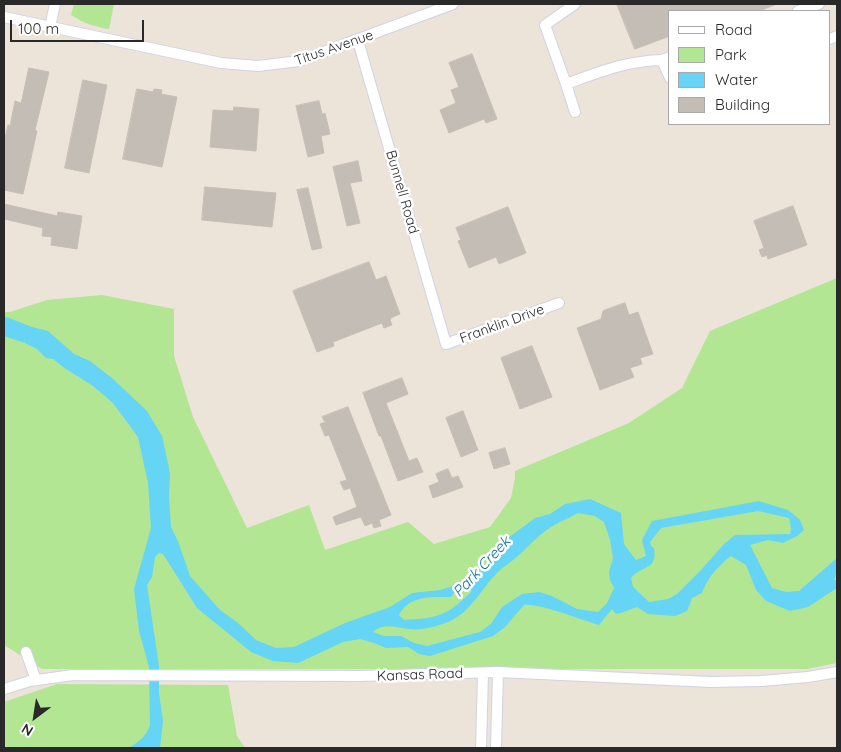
<!DOCTYPE html>
<html>
<head>
<meta charset="utf-8">
<style>
  body { margin:0 }
  #map { position:relative; width:841px; height:752px; overflow:hidden; background:#ece3d9; font-family:Quicksand,sans-serif }
  canvas { display:block }
  .frame { position:absolute; inset:0; border:5px solid #292929; pointer-events:none }
  .legend { position:absolute; left:668px; top:10px; width:162px; height:115px; box-sizing:border-box; background:#fff; border:1px solid #a9a9a9; margin:0; padding:6px 9px; list-style:none; font-size:15px; color:#292929 }
  .legend li { display:flex; align-items:center; gap:10px; height:25px }
  .legend b { width:25px; border:1px solid #a9a9a9 }
  .north { position:absolute; left:10px; top:692px; width:50px; height:50px; -webkit-text-stroke:4px #fff; paint-order:stroke; rotate:211deg; font-size:14px; font-weight:700; line-height:20px; text-align:center; color:#292929 }
  .north::after { content:''; display:block; margin:auto; width:18px; height:22px; background:#292929; clip-path:polygon(50% 0,100% 100%,50% 72%,0 100%) }
  .scale { position:absolute; left:10px; top:20px; width:134px; height:22px; box-sizing:border-box; border:2px solid #292929; border-top:0; padding-left:6px; font-size:15px; line-height:18px; white-space:nowrap; color:#292929; -webkit-text-stroke:4px #fff; paint-order:stroke }
</style>
</head>
<body>
<div id="map">
<canvas width="841" height="752"></canvas>
<div class="frame"></div>
<ul class="legend">
<li><b style="height:6px;background:#fff"></b>Road</li>
<li><b style="height:14px;background:#b2e693"></b>Park</li>
<li><b style="height:14px;background:#66d4f4"></b>Water</li>
<li><b style="height:14px;background:#c4bdb6"></b>Building</li>
</ul>
<div class="north">N</div>
<div class="scale">100 m</div>
</div>
<script>
const c = document.querySelector('canvas').getContext('2d');
c.lineJoin = 'round';
function fill(path, color) {
  c.fillStyle = color;
  c.fill(path, 'evenodd');
}
function stroke(path, color, width, dash) {
  c.strokeStyle = color;
  c.lineWidth = width;
  c.lineCap = dash ? 'butt' : 'round';
  c.setLineDash(dash || []);
  c.stroke(path);
}
function write(font, color, halo, rows, align = 'center') {
  c.font = font + ' Quicksand,sans-serif';
  c.lineWidth = 5;
  c.setLineDash([]);
  c.textBaseline = 'middle';
  c.strokeStyle = halo;
  c.fillStyle = color;
  for (const [text, x, y, turn = 0] of rows) {
    c.save();
    c.translate(x, y);
    c.rotate((+turn || 0) * Math.PI / 180);
    c.textAlign = isNaN(turn) ? turn : align;
    if (halo) c.strokeText(text, 0, 0);
    c.fillText(text, 0, 0);
    c.restore();
  }
}
const green = new Path2D(`
  M74,4H114L109,29C95,27 83,23 71,15Z
  M837,278V663L807,669H42L4,645V312H10L47,300L102,295L174,309V356L193,417L247,528L309,505L325,550L408,522L434,544L490,527L511,498L515,478V471L629,423L682,388L710,331Z
  M57,684L228,685L237,736L245,748H4V702Z`);
const water = new Path2D(`
  M4,317L9,318L32,327L48,331L74,354L90,361L112,378L147,411L162,436L170,473L169,498L171,527L178,541L190,576L220,610L238,623L256,640L276,648L294,647L345,623L390,607L412,593L440,590L466,582L487,567L504,541L535,518L550,514L565,504L590,499L621,513L624,544L636,560L646,556L642,540L652,521L759,501L788,510L800,520L804,530L797,536L783,543L768,540L750,545L772,588L786,592L799,591L837,558V571L834,580H837V588L808,607L790,611L766,601L756,590L746,565L731,556C719,565 707,578 702,593L692,598L687,611L675,616L648,614L637,607L618,614L615,613L612,609L599,625C581,620 540,603 524,605L505,627L493,636L430,656L419,654L408,647L386,648L374,643L360,639L343,642L298,663L273,661L251,652L197,608L163,554L159,553L155,557L152,577L147,585L159,666V693L163,721L160,748H129C139,741 146,737 150,725L149,667L139,631L134,589L151,528L148,483L138,437L113,403L93,386L66,369L53,359L46,358L37,349L25,343L4,336ZM758,511L789,518L791,528L790,534L735,535L724,544L701,570L677,594L668,599L649,602L633,587L631,578C641,565 658,571 654,548L651,546L650,542L661,528ZM578,513L595,516L604,522L610,540L613,558L609,572L610,580L614,588L607,603L598,612L577,609L552,596L539,592L522,594L502,607L491,624L480,632L427,646L414,643L401,636H384L373,632C384,622 396,628 409,629C421,631 444,625 454,619C473,608 482,588 498,572C502,568 508,564 513,560C524,552 533,540 544,532C554,524 567,519 578,513ZM463,587L472,591C447,616 438,618 404,620L399,615C409,595 432,597 451,597L457,589Z`);
const building = new Path2D(`
  M617,4H777L759,11H670V36L635,49Z
  M472,54L497,119L486,123L484,119L449,133L440,110L456,103L451,90L459,87L449,63Z
  M29,68L49,72L35,130L37,131L23,194L4,190V143L8,125L10,126L15,101L21,103Z
  M83,80L107,85L89,173L65,168Z
  M137,89L153,92L154,89L162,90L161,94L177,97L162,167L123,159Z
  M319,101L322,114L325,113L330,134L321,136L324,153L308,157L296,106Z
  M234,107L259,109L256,151L210,147L213,110L233,111Z
  M358,161L362,181L350,183L360,223L347,226L333,167Z
  M205,187L276,193L272,227L202,220Z
  M308,188L322,248L312,250L297,190Z
  M4,204L57,216L58,212L82,216L77,249L51,245L52,237L42,236L43,228L4,219Z
  M793,206L807,245L768,259L767,255L762,257L759,250L764,248L754,221Z
  M508,207L526,253L499,264L496,257L469,268L458,241L461,240L456,228Z
  M369,262L376,280L386,276L400,314L391,318L390,320L392,325L384,328L382,323L333,342L334,346L317,352L293,291Z
  M625,303L629,315L638,312L653,354L640,358L642,364L630,368L634,377L600,390L577,328L601,319L603,311Z
  M532,346L552,397L520,409L501,358Z
  M402,378L408,394L386,403L409,461L417,458L423,472L398,481L381,436H379L363,393Z
  M348,407L391,515L379,520L381,526L374,528L372,523L365,526L361,517L336,525L333,517L357,507L350,488L344,490L340,482L347,480L329,435L325,436L320,424L325,422L322,417Z
  M463,411L478,450L461,457L446,418Z
  M505,448L510,464L494,469L489,453Z
  M448,469L452,478L458,476L463,487L433,498L429,486L439,482L436,474Z`);
const minor = new Path2D(`
  M575,4L545,25L566,84C600,72 625,61 662,60
  M798,11L819,4
  M4,17L221,63L258,66L299,61L453,4
  M50,27L55,4
  M830,39L837,36
  M358,41L446,344L559,303
  M670,57L662,60L670,78
  M566,84L575,112
  M26,652L36,680
  M4,689L30,681L73,675L361,676L498,672L711,682L761,681L808,677L837,672
  M481,748L483,673
  M496,748L498,672`);
const streetNames = [
  ["Titus Avenue",334,48,-19],
  ["Bunnell Road",402,192,74],
  ["Franklin Drive",502,324,-20],
  ["Kansas Road",420,675,-2]
];
const waterNames = [
  ["Park Creek",482,567,-47]
];
fill(green, '#b2e693');
fill(water, '#66d4f4');
fill(building, '#c4bdb6');
stroke(building, '#c7bfb3', 1);
stroke(minor, '#cfd3e3', 12);
stroke(minor, '#fff', 10);
write('14px', '#292929', '#fff', streetNames);
write('italic 15px', '#07719f', '#fff', waterNames);
</script>
</body>
</html>
